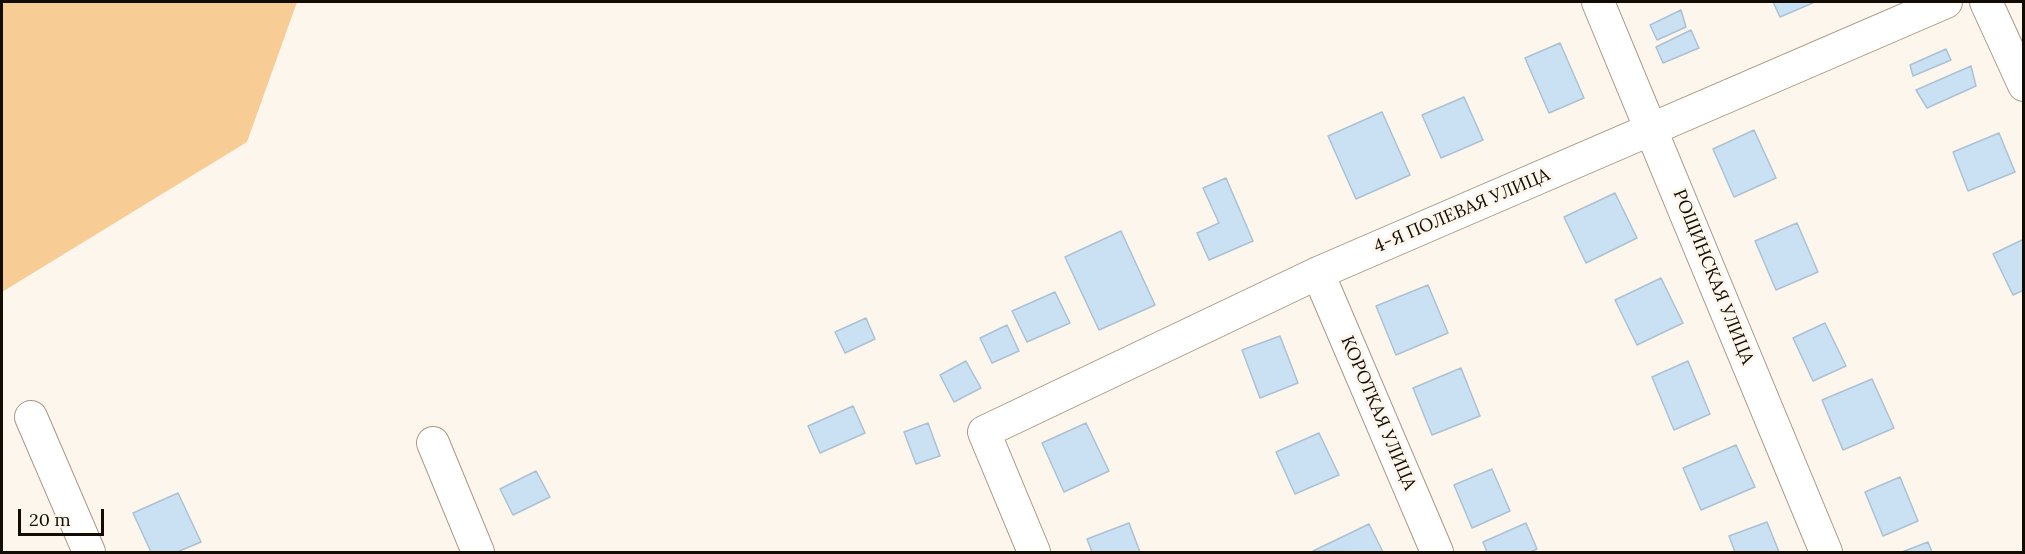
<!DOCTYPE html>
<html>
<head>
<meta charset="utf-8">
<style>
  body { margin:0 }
  #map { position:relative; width:2025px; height:554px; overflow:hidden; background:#fdf6ec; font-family:Lora,serif }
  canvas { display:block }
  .frame { position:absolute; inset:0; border:3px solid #120c05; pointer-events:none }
  .scale { position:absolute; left:18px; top:509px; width:86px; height:27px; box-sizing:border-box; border:3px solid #120c05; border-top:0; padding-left:8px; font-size:18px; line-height:21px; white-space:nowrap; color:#120c05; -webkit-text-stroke:4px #fdf6ec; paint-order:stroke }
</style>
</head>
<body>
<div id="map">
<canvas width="2025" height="554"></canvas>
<div class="frame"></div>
<div class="scale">20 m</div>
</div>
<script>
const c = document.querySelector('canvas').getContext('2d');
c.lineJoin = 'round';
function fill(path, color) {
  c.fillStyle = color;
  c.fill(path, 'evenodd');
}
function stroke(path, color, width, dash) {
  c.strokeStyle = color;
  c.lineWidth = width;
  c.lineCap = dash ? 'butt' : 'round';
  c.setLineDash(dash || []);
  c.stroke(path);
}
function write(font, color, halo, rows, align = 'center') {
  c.font = font + ' Lora,serif';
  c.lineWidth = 6;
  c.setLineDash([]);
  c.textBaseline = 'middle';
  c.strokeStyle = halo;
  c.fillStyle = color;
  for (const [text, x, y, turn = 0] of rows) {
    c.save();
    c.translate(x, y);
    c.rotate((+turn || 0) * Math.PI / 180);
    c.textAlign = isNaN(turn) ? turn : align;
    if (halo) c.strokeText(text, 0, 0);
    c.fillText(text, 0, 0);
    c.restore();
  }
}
const green = new Path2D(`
  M2,2H297L247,142L2,292Z`);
const building = new Path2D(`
  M1773,2H1815L1780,17Z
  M1681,10L1686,27L1657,40L1650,25Z
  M1691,30L1699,48L1663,63L1656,47Z
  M1560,43L1584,98L1549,113L1525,58Z
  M1946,49L1951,60L1913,76L1910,65Z
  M1971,66L1976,86L1927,108L1916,90Z
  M1464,97L1483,140L1441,158L1422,115Z
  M1382,112L1410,175L1356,199L1328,136Z
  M1754,130L1776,178L1734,197L1713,149Z
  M1999,133L2015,172L1968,191L1953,152Z
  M1226,178L1253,241L1209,260L1197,233L1219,223L1203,188Z
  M1615,193L1637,238L1586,263L1564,217Z
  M1797,223L1818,272L1776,290L1755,241Z
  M1121,231L1155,305L1099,330L1065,257Z
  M2024,239V290L2013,295L1993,254Z
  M1661,278L1683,323L1637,345L1615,300Z
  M1428,285L1448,333L1396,355L1376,306Z
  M1055,292L1070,323L1027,342L1012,311Z
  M866,318L875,339L845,353L835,332Z
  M1825,323L1846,366L1813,381L1793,338Z
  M1007,325L1019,351L992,363L980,338Z
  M1280,336L1298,383L1260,398L1242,350Z
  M966,361L981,388L954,402L940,375Z
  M1688,361L1710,414L1674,430L1652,377Z
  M1461,368L1480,416L1432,435L1413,388Z
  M1872,379L1894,428L1843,450L1822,400Z
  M853,406L865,433L820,453L808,426Z
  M928,423L940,456L916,464L904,432Z
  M1086,423L1109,471L1064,492L1042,443Z
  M1319,433L1339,475L1295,494L1276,452Z
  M1736,445L1755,487L1701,510L1683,468Z
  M1492,469L1510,511L1472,528L1454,485Z
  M536,471L550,497L513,515L500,489Z
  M1900,477L1918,521L1883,536L1865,492Z
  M178,493L201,542L177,552H151L133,513Z
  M1767,522L1779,552H1735L1729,536Z
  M1129,523L1140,552H1092L1087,539Z
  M1526,523L1537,549L1530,552H1487L1483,542Z
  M1369,524L1383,552L1313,551Z
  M1928,542L1932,552H1902Z`);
const minor = new Path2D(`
  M1598,2L1826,552
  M1986,2L2024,85
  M1318,273L1437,552
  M31,417L89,552
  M433,443L478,552
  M1034,552L984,432L1318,273L1946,2`);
const streetNames = [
  ["4-Я ПОЛЕВАЯ УЛИЦА",1462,211,-23],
  ["РОЩИНСКАЯ УЛИЦА",1713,277,68],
  ["КОРОТКАЯ УЛИЦА",1378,413,67]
];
fill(green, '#f7cd95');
fill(building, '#cae1f4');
stroke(building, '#abc2d4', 1.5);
stroke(minor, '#a99984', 34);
stroke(minor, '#fff', 32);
write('18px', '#120c05', '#fdf6ec', streetNames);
</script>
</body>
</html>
